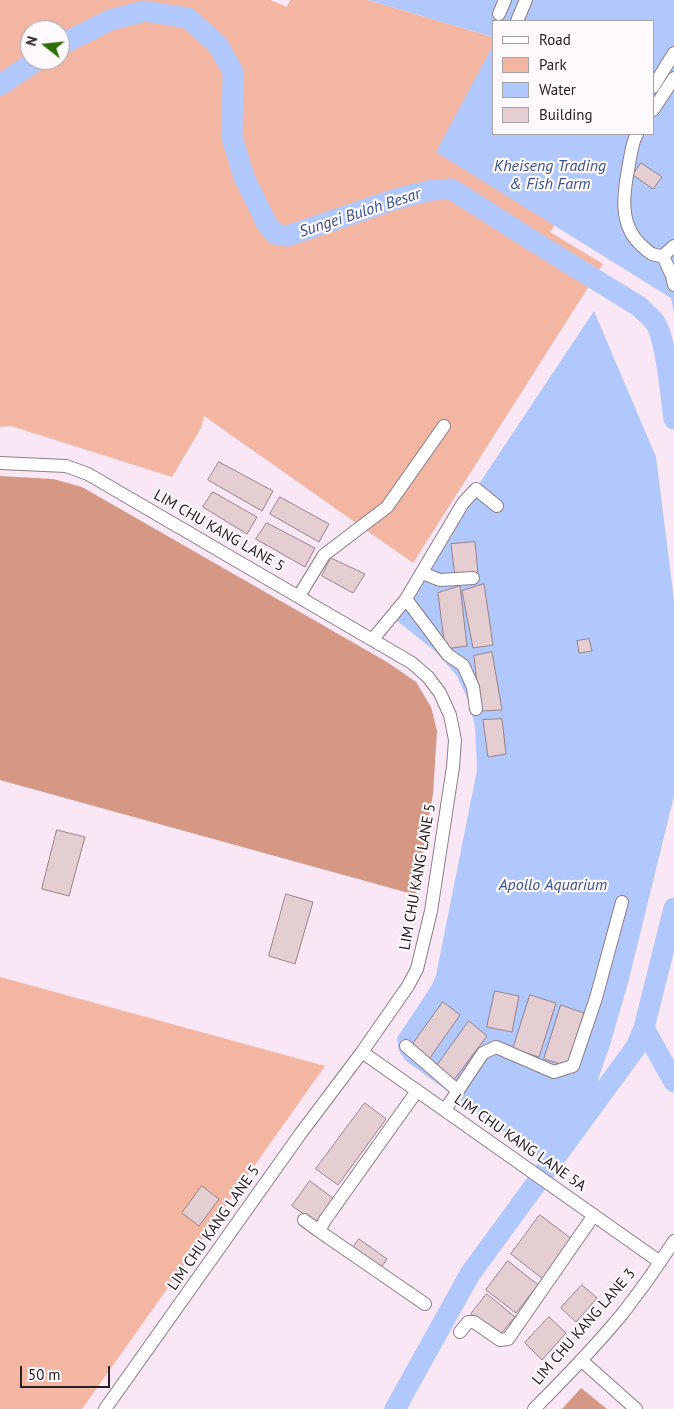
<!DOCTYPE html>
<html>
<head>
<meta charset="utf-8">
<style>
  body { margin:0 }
  #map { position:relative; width:674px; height:1409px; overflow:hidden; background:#f9e7f5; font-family:"PT Sans",sans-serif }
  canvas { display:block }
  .legend { position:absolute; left:492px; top:20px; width:162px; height:115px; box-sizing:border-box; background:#fdf9fc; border:1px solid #a7a3a6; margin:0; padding:6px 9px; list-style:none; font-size:15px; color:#272126 }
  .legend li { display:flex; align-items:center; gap:10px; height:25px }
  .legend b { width:25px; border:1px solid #a7a3a6 }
  .north { position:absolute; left:20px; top:20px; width:50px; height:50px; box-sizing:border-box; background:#fdf9fc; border:1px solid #a7a3a6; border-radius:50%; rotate:286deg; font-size:14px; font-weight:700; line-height:20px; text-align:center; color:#272126 }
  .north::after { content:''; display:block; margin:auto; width:18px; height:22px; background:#2d6f06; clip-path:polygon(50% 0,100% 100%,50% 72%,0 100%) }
  .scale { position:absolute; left:20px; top:1366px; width:90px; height:22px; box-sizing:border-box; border:2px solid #272126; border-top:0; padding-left:6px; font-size:15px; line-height:18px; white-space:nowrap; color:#272126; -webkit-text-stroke:4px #fdf9fc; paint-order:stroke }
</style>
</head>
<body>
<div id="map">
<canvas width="674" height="1409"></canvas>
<ul class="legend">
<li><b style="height:6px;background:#fff"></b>Road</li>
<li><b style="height:14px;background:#f2b6a3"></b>Park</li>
<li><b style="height:14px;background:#b1c8fc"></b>Water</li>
<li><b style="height:14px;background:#e5ced2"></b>Building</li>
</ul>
<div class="north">N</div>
<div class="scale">50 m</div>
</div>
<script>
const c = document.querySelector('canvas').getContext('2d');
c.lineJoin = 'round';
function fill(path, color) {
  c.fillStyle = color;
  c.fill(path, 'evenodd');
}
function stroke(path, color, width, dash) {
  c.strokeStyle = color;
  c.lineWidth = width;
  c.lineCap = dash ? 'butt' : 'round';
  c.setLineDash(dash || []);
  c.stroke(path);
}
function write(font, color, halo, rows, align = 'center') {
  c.font = font + ' "PT Sans",sans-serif';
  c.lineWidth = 4.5;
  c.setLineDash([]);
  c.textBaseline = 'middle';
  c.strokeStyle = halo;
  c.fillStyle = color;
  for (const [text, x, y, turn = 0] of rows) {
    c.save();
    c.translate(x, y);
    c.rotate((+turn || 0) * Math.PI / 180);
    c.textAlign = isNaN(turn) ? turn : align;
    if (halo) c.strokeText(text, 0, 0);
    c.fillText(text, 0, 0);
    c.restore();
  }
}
const green = new Path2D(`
  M0,0H270L287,7L290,0H368L493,37V134L608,149L550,232L603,264L413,563L204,416L201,428L172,477L11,426L0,427ZM30,30H60V60H30Z
  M0,977L325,1066L82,1409H0Z`);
const forest = new Path2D(`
  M0,476L53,479L82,487L387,662L416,682L431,707L437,731L433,794L416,895L0,780Z
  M581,1388L607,1409H562Z`);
const water = new Path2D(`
  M368,0H674V313L671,298L436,152L493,45V134H653V21H493V37Z
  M594,311L656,457L674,600V796L628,983L610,1045L593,1094L542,1159L406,1061L399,1051L397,1038L432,985L436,975L477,770L475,726L468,700L457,676L436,652L391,616Z`);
const river = new Path2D(`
  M60,45L110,20L144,11L188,18L218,45L233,72L232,137L244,177L267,224L275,234L287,236L399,198L432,190L451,189L472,202L533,241L640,307C644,312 650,316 654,321C666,335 671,398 674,419
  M0,85L37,60
  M644,1028L674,1082
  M395,1409L470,1274L636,1047L644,1028L674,908`);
const building = new Path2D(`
  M641,163L662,177L653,189L633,175Z
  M219,462L273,491L262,511L208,480Z
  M213,492L257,517L247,534L203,507Z
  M280,497L329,524L319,542L270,514Z
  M267,523L315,548L305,567L256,539Z
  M475,542L478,574L455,577L451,544Z
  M331,558L365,574L353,593L322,576Z
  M484,584L493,645L473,648L462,591Z
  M460,586L467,646L445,649L438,593Z
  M589,639L592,651L579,653L577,641Z
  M492,652L502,710L480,711L474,656Z
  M502,719L506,754L488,757L483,720Z
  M57,830L85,837L69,896L42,889Z
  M286,894L313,902L295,964L269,956Z
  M495,991L519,996L512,1032L487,1027Z
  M530,995L556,1003L539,1057L513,1049Z
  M443,1002L460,1015L427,1062L410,1048Z
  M561,1005L584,1013L567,1066L544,1059Z
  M469,1021L487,1036L453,1081L436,1067Z
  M365,1103L386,1119L338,1185L316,1169Z
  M310,1181L334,1199L317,1223L292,1206Z
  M202,1186L219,1199L199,1226L182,1213Z
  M540,1215L573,1240L543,1279L511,1254Z
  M359,1239L387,1259L380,1269L352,1249Z
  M508,1261L538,1285L516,1313L486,1290Z
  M582,1285L597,1298L576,1322L561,1308Z
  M487,1294L515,1317L499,1336L471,1314Z
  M549,1317L566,1333L542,1360L525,1343Z`);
const minor = new Path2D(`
  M499,14L505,0
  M517,21L526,0
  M653,87L674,53
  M653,110L674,78
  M637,134C632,142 631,154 629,164C624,190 618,223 640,244C650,253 650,255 663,256L674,246
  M663,256L672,276L674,285
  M0,463L66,466L88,474L412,663L428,677L440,693L450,715L455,740L453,767L431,911L417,969L408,986L362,1052L301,1133L105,1409
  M422,573L440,580L473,578
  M299,596L324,555L387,507L444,426
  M406,599L448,655L463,665L473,687L476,709
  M373,639L406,599L463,503L476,489L497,506
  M406,1046L458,1091
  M362,1052L660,1262
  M445,1110L483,1053L496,1047L554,1072L573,1066L596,998L622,902
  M304,1220L319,1231L425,1304
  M319,1231L325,1220L417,1091
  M460,1332L468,1322H474L500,1340L508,1339L594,1215
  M581,1360L636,1409
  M534,1409C565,1378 595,1347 623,1313C641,1290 658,1266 674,1241`);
const streetNames = [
  ["LIM CHU KANG LANE 5",219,531,30],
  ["LIM CHU KANG LANE 5",418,877,-80],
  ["LIM CHU KANG LANE 5A",520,1143,35],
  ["LIM CHU KANG LANE 5",214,1228,-55],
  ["LIM CHU KANG LANE 3",584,1327,-49]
];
const waterNames = [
  ["Kheiseng Trading",550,166],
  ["& Fish Farm",550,184],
  ["Sungei Buloh Besar",360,213,-18],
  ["Apollo Aquarium",553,885]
];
fill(green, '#f2b6a3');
fill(forest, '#d49884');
fill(water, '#b1c8fc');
stroke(river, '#b1c8fc', 21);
fill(building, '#e5ced2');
stroke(building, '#988387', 1);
stroke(minor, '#8c7c89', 14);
stroke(minor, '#fff', 12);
write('15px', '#272126', '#fdf9fc', streetNames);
write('italic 16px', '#395190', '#fdf9fc', waterNames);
</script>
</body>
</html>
